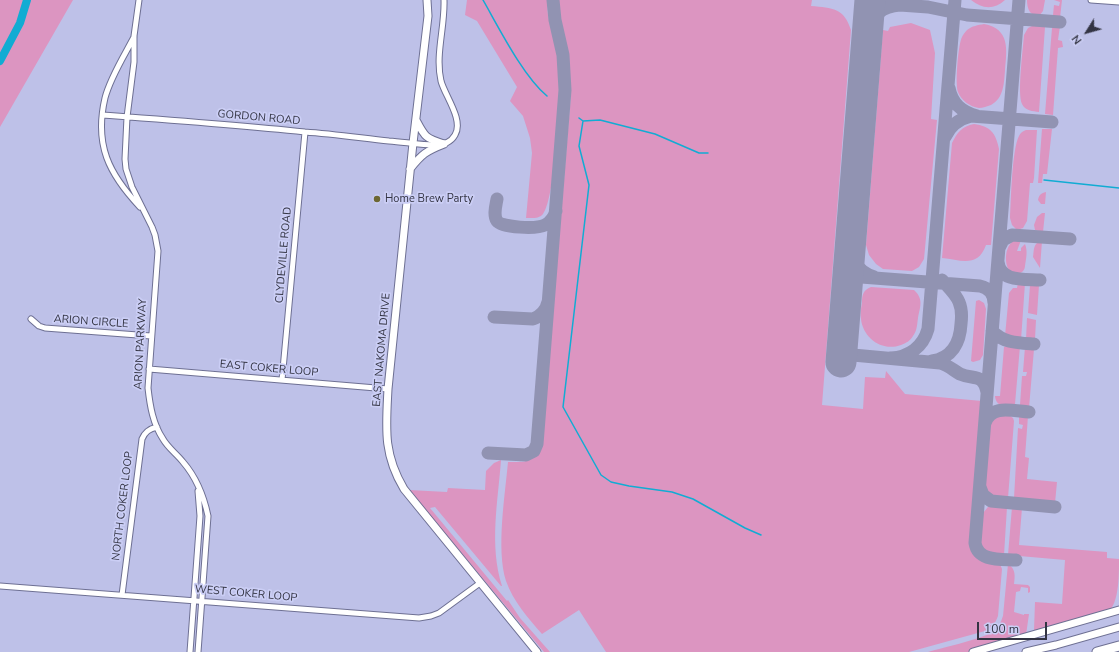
<!DOCTYPE html>
<html>
<head>
<meta charset="utf-8">
<style>
  body { margin:0 }
  #map { position:relative; width:1119px; height:652px; overflow:hidden; background:#bec1e8; font-family:"Nunito Sans",sans-serif }
  canvas { display:block }
  .north { position:absolute; left:1067px; top:12px; width:40px; height:40px; -webkit-text-stroke:3px #cbcef5; paint-order:stroke; rotate:233deg; font-size:11px; font-weight:700; line-height:16px; text-align:center; color:#333443 }
  .north::after { content:''; display:block; margin:auto; width:14px; height:18px; background:#333443; clip-path:polygon(50% 0,100% 100%,50% 72%,0 100%) }
  .scale { position:absolute; left:977px; top:622px; width:70px; height:18px; box-sizing:border-box; border:2px solid #333443; border-top:0; padding-left:5px; font-size:12px; line-height:14px; white-space:nowrap; color:#333443; -webkit-text-stroke:3px #cbcef5; paint-order:stroke }
</style>
</head>
<body>
<div id="map">
<canvas width="1119" height="652"></canvas>
<div class="north">N</div>
<div class="scale">100 m</div>
</div>
<script>
const c = document.querySelector('canvas').getContext('2d');
c.lineJoin = 'round';
function fill(path, color) {
  c.fillStyle = color;
  c.fill(path, 'evenodd');
}
function stroke(path, color, width, dash) {
  c.strokeStyle = color;
  c.lineWidth = width;
  c.lineCap = dash ? 'butt' : 'round';
  c.setLineDash(dash || []);
  c.stroke(path);
}
function write(font, color, halo, rows, align = 'center') {
  c.font = font + ' "Nunito Sans",sans-serif';
  c.lineWidth = 3.5;
  c.setLineDash([]);
  c.textBaseline = 'middle';
  c.strokeStyle = halo;
  c.fillStyle = color;
  for (const [text, x, y, turn = 0] of rows) {
    c.save();
    c.translate(x, y);
    c.rotate((+turn || 0) * Math.PI / 180);
    c.textAlign = isNaN(turn) ? turn : align;
    if (halo) c.strokeText(text, 0, 0);
    c.fillText(text, 0, 0);
    c.restore();
  }
}
const green = new Path2D(`
  M0,0H73L0,127Z
  M467,0H548C548,5 547,10 548,15C551,33 559,51 560,69C562,92 555,199 543,214C539,219 532,218 526,218L532,153L530,138L523,116L510,101L517,87L477,21L465,15Z
  M558,0H812L811,6C833,8 844,8 851,30L822,405L863,409L865,377L885,378L886,371L905,394L982,401L971,542C973,564 984,560 1000,564L1002,569L998,616C995,624 992,627 985,631L909,652H606L579,610L542,634C528,618 513,601 506,581C496,549 505,496 508,462C525,462 533,463 542,447L571,94L567,48L559,11Z
  M971,0H1005C994,10 982,9 971,0Z
  M1027,0H1045L1043,11L1039,16C1030,16 1027,9 1027,0Z
  M1054,0H1062L1060,18L1055,17L1053,15L1054,5L1059,6L1060,2Z
  M911,23L930,30L935,53L931,119L937,120L924,259L919,267L912,271L883,269L876,264L869,255L866,245L883,30L888,31L890,27Z
  M984,24C1010,29 1007,49 1005,70C1004,83 1004,98 991,105C987,106 983,108 979,108C970,107 961,100 958,92C955,84 958,45 962,37C963,35 965,32 967,30C972,26 978,25 984,24Z
  M1036,24H1043L1045,27L1039,112C1033,111 1025,111 1022,104C1017,94 1023,49 1024,35L1028,28Z
  M1055,26H1060L1058,40L1062,41L1063,47L1058,48L1053,115L1045,114L1052,28Z
  M974,124C990,126 996,133 999,149L991,245H986C978,268 961,260 942,258L952,143C957,133 962,126 974,124Z
  M1042,129H1052L1047,174H1043L1042,183H1038Z
  M1026,130H1037L1034,178L1033,183H1030L1027,221L1023,228L1017,230L1012,225L1010,218C1011,200 1012,149 1019,136C1020,133 1023,131 1026,130Z
  M1046,192L1045,204H1041L1038,200C1039,195 1041,193 1046,192Z
  M1042,213H1045L1043,232L1035,230L1034,225L1037,217Z
  M1017,239L1021,240L1017,251H1021V248L1025,244C1028,251 1026,259 1025,266C1025,269 1023,272 1020,273C1004,281 1000,244 1017,239Z
  M1040,241H1042L1040,268L1033,257C1034,251 1033,244 1040,241Z
  M1018,282L1025,283L1021,340L1008,338L1005,336L1009,293L1013,288H1017Z
  M1036,284L1039,285L1037,315L1028,313L1030,285Z
  M871,287L914,290C924,299 920,307 918,318C917,325 917,331 913,336C910,341 906,343 901,345C882,352 863,338 861,319C860,314 861,308 862,303C862,295 863,290 871,287Z
  M979,300L984,303L986,309L983,355L980,360L973,362L971,361L976,301Z
  M1027,318L1036,320L1035,339L1033,340H1026Z
  M1009,345L1020,346L1015,404L1013,407C1005,406 996,407 995,396H1000L1004,347Z
  M1025,347L1033,348L1034,349L1029,408H1023L1020,405L1022,376H1026L1027,372H1023Z
  M997,415L1010,416L1013,418L1014,421L1008,498L1007,500C997,498 986,499 984,487L989,425L993,418Z
  M1019,415L1028,416L1025,457L1029,458L1027,479L1057,482L1055,503L1016,500L1014,498L1018,428L1022,429L1023,425L1019,424Z
  M501,460C498,502 489,545 502,586H501L435,507L430,508L507,601L508,600L520,618L550,652H544L409,490L447,492L448,488L485,490L486,471L494,463Z
  M995,506L1007,507L1004,555L986,553L982,550L979,544L982,518L983,513L988,507Z
  M1012,507L1022,508L1019,545L1107,552V558L1119,559C1119,575 1119,600 1110,610L1036,632L1034,630L1035,602L1062,604L1065,560L1008,555Z
  M1008,564C1016,569 1015,576 1014,584L1028,585L1030,587V592L1028,593V588L1021,587L1020,591L1016,592L1014,612L1024,615V614H1029L1026,635L968,652H928C944,647 984,639 996,630C1000,626 1001,621 1003,616Z`);
const stream = new Path2D(`
  M483,0C499,28 523,76 547,96
  M579,118L583,121L600,120L655,134L699,153H708
  M583,121L579,146L589,185L563,407L601,475L611,482L629,486L672,492L693,499L745,528L761,535
  M1044,180L1119,188`);
const river = new Path2D(`
  M0,61L20,23L27,0`);
const taxiway = new Path2D(`
  M888,0L900,5L928,7L967,15L1060,22
  M867,34C872,16 881,6 900,5
  M949,88C952,104 962,112 977,116
  M945,137C950,126 959,119 971,116L1052,122
  M497,199C496,205 493,215 497,221C502,228 537,229 545,225C551,222 554,217 556,211
  M851,240C853,259 854,270 874,277
  M999,248L1003,240L1012,235L1070,239
  M998,262C1000,282 1024,279 1040,280
  M848,276L980,286C989,288 994,294 994,303
  M494,317L533,319C541,316 546,311 548,302
  M992,331C1003,343 1019,343 1034,344
  M842,354L940,363C948,365 953,370 960,374C974,380 983,373 987,392
  M891,358C909,357 923,347 928,329L955,0
  M932,361C952,358 960,343 961,324C962,316 962,309 959,302C956,294 948,287 942,280
  M985,423C991,404 1013,411 1029,412
  M488,453L526,455L534,451L537,444L565,90L563,55L555,20L553,0
  M980,487L983,495L991,501L1055,507
  M1016,560C1001,559 978,562 975,543L1019,0`);
const runway = new Path2D(`
  M841,362L870,0`);
const street = new Path2D(`
  M139,0L134,36V62L127,117L125,159L126,169L132,187L152,227L155,235L158,251L148,388C150,406 153,424 163,439C168,448 177,454 183,462C196,477 204,497 208,516L198,652
  M1091,0L1119,2
  M134,37C124,56 110,78 105,98C94,145 109,174 140,207
  M103,115C170,120 238,125 305,132C333,134 361,138 389,141C404,142 420,145 435,145C443,145 451,142 455,135C464,120 445,96 441,81C435,55 445,27 444,0
  M31,319L39,326L45,328L151,336
  M149,369L388,389
  M282,380L305,132
  M0,586L419,618L431,616L439,613L480,583
  M122,595L142,439C145,432 149,429 157,427
  M190,652L200,516L198,491`);
const secondary = new Path2D(`
  M427,0L428,16L413,143L388,389C386,428 383,454 404,489L537,652
  M416,120C425,137 425,138 444,144
  M410,169C422,154 426,151 444,144
  M973,652L1119,610
  M1026,652L1056,645L1119,627`);
const highway = new Path2D(`
  M1097,652L1119,646`);
const markers = [
  [377,199,4,"#6d6733"]
];
const streetNames = [
  ["GORDON ROAD",259,118,5],
  ["CLYDEVILLE ROAD",284,255,-85],
  ["ARION CIRCLE",91,322,4],
  ["ARION PARKWAY",141,344,-87],
  ["EAST NAKOMA DRIVE",382,350,-85],
  ["EAST COKER LOOP",269,369,5],
  ["NORTH COKER LOOP",123,506,-83],
  ["WEST COKER LOOP",246,594,5]
];
const poiNames = [
  ["Home Brew Party",385,199]
];
fill(green, '#dc95c1');
stroke(stream, '#11acd3', 1.5);
stroke(river, '#11acd3', 8);
stroke(taxiway, '#9193b2', 13);
stroke(runway, '#9193b2', 31);
stroke(street, '#6e7093', 7);
stroke(secondary, '#6e7093', 9);
stroke(highway, '#6e7093', 11);
stroke(street, '#fff', 5);
stroke(secondary, '#fff', 7);
stroke(highway, '#fff', 9);
for (const [x, y, r, color] of markers) {
  const dot = new Path2D();
  dot.arc(x, y, r, 0, 2 * Math.PI);
  c.fillStyle = color;
  c.fill(dot);
  stroke(dot, '#cbcef5', 1.5);
}
write('11px', '#333443', '#cbcef5', streetNames);
write('11px', '#333443', '#cbcef5', poiNames, 'left');
</script>
</body>
</html>
